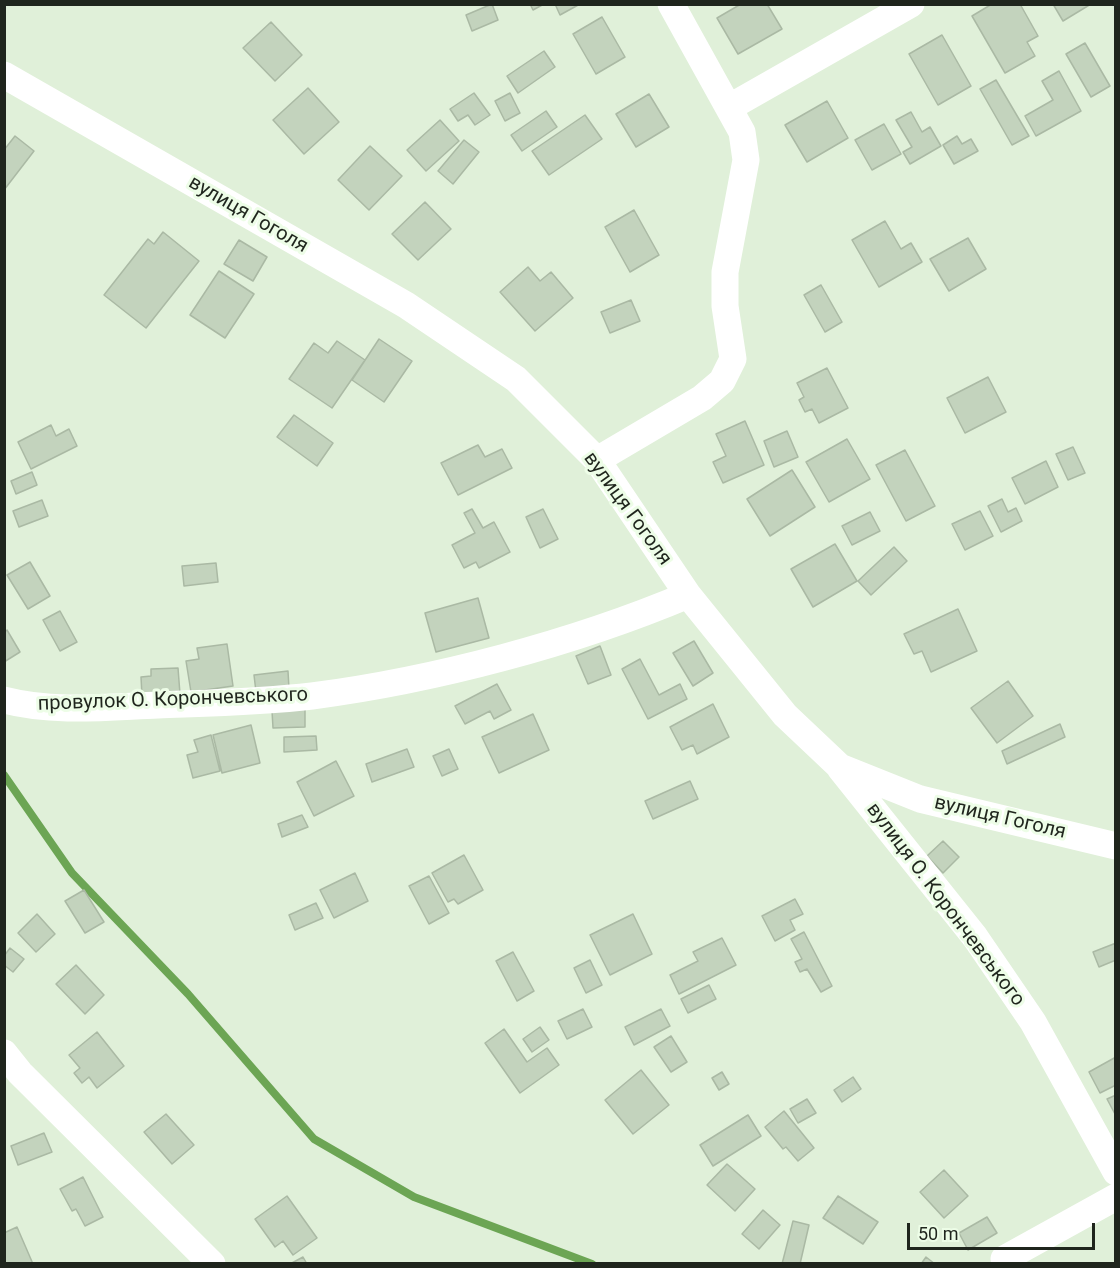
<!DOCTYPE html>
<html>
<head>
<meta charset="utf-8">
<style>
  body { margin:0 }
  #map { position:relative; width:1120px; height:1268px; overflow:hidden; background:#e0f0d9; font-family:Roboto,sans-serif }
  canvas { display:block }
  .frame { position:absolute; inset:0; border:6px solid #1f251d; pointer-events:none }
  .scale { position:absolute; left:907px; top:1223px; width:188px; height:27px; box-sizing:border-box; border:3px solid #1f251d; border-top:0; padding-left:8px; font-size:18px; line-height:21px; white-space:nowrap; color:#1f251d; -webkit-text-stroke:4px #edfde7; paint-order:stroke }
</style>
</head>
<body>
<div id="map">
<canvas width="1120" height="1268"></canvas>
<div class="frame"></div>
<div class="scale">50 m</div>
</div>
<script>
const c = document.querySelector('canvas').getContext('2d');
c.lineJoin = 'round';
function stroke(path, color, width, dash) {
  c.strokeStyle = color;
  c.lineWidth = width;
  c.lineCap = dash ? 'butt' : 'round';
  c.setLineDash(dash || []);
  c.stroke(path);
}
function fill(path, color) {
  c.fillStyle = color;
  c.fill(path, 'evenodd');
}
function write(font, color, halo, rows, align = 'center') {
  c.font = font + ' Roboto,sans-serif';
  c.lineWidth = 6;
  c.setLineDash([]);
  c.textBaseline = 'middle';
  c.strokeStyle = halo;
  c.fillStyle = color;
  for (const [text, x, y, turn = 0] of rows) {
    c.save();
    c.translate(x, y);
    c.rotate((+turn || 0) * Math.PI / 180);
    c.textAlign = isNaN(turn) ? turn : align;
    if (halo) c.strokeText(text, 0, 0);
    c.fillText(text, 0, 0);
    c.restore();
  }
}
const stream = new Path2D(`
  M4,775L72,873L188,994L314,1139L414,1197L592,1264`);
const building = new Path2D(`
  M492,4L498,20L472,31L466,15Z
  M530,4H544L533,10Z
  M555,4H580L560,15Z
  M741,4H767L782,29L738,54L717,18Z
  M992,4H1020L1038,36L1027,42L1035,56L1005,73L972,16Z
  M1053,4H1091L1063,21Z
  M602,17L625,57L596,74L573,34Z
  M271,22L302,55L275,81L243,48Z
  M942,35L971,86L938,105L909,54Z
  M1085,43L1110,86L1091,97L1066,54Z
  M544,51L555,67L518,93L507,76Z
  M1059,71L1081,111L1036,136L1025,116L1053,100L1042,81Z
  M996,80L1029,136L1012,145L980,89Z
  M308,88L339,122L304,154L273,120Z
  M474,93L490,115L475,125L468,115L458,121L450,109Z
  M510,93L520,113L505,121L495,101Z
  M649,94L669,127L636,147L616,114Z
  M827,101L848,138L807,162L785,125Z
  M546,111L557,127L522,151L511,135Z
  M911,112L922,132L930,127L941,146L910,164L903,152L912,147L896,120Z
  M585,115L602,139L549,175L532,151Z
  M440,120L459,141L426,171L407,150Z
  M884,124L901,154L872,170L855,140Z
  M15,136L34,151L4,190V150Z
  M957,136L962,144L971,139L978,151L954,164L943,145Z
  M464,140L479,152L453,184L438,171Z
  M370,146L402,176L369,210L338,180Z
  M425,202L451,229L418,260L392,234Z
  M634,210L659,255L630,272L605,227Z
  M885,221L901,249L911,243L922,262L879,287L852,240Z
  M163,232L199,261L146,328L104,295L148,239L154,244Z
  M968,238L986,269L949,291L930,259Z
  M239,240L267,257L253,281L224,264Z
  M528,267L540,281L551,272L573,298L535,331L500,292Z
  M219,271L254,294L225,338L190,315Z
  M821,285L842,322L825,332L804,295Z
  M631,300L640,321L610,333L601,312Z
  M379,339L412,361L384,402L352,380Z
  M337,341L365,360L332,408L289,379L314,343L328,353Z
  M827,368L848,408L819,423L812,409L805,412L799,400L804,397L797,383Z
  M988,377L1006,412L965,433L947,398Z
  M294,415L333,443L317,466L277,437Z
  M745,421L764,465L723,483L713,462L726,456L716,434Z
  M51,425L56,436L69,429L77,446L31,469L18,442Z
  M787,431L798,457L774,467L764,441Z
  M847,439L870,479L829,502L806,462Z
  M478,445L485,457L502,449L512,468L458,495L441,463Z
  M1073,447L1085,473L1068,480L1056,454Z
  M905,450L935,506L906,521L876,465Z
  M1046,461L1058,487L1025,504L1012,478Z
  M792,470L815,507L770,536L747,499Z
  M32,472L37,485L16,494L11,481Z
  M1002,499L1008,512L1016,508L1022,521L1001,532L988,506Z
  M42,500L48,516L19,527L13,511Z
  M472,509L483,528L494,522L510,552L479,568L476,562L464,568L452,545L475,533L464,513Z
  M543,509L558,539L540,548L526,517Z
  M980,511L993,536L965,550L952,524Z
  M870,512L880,531L852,545L842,526Z
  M835,544L857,581L813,607L791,569Z
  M894,547L907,561L871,595L858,581Z
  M30,562L50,596L28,609L7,575Z
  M216,563L218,582L184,586L182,566Z
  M478,598L489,638L436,652L425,613Z
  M958,609L977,651L931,672L922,651L914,654L904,634Z
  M60,611L77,642L60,651L43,620Z
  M7,630L20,652L4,662V632Z
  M694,641L713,673L693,686L673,653Z
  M227,644L233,686L191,692L186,661L199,659L197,648Z
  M600,646L611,675L588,684L576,656Z
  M640,659L659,695L680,684L687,699L648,719L622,669Z
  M178,668L180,694L142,696L141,677L151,676V669Z
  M288,671L289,689L256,692L254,675Z
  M1008,681L1033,716L997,743L971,708Z
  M497,684L511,710L494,719L490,711L465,724L455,706Z
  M713,704L729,737L697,754L693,745L682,750L670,727Z
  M305,709V727L273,728L272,711Z
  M533,714L549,750L499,773L482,737Z
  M1060,724L1065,737L1007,764L1002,751Z
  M251,725L260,763L222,773L213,735Z
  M211,735L220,771L193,778L187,755L198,752L194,740Z
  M316,736L317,750L284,752V737Z
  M407,749L414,767L372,782L366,764Z
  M449,749L458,769L442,776L433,756Z
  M336,761L354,796L314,816L297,782Z
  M690,781L698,799L653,819L645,801Z
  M302,815L308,827L282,837L278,824Z
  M943,841L959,857L943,873L927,856Z
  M464,855L483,890L458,904L454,899L448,902L432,873Z
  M355,873L368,901L334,918L320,890Z
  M429,876L449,913L429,924L409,886Z
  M84,890L104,922L85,933L65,901Z
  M795,899L803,914L790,920L795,930L775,941L762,916Z
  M316,903L323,918L295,930L289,915Z
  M37,914L55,934L36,952L18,933Z
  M633,914L652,954L610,975L590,935Z
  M804,932L832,986L821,992L807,969L800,972L795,962L802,959L791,939Z
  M722,938L736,965L679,994L670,975L698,961L693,952Z
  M1116,943V960L1099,967L1093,952Z
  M10,948L24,959L13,972L4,965V956Z
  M513,952L534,991L517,1001L496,961Z
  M590,960L602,985L586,993L574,968Z
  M76,965L104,995L85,1014L56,984Z
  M709,985L716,999L688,1013L681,999Z
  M583,1009L592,1027L567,1039L558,1021Z
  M661,1009L670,1026L634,1045L625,1027Z
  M540,1027L549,1040L532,1052L523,1039Z
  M504,1029L527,1062L547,1048L559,1065L520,1093L485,1043Z
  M97,1032L124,1066L97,1088L89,1077L82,1083L74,1073L80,1068L69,1055Z
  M671,1036L687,1062L671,1072L654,1047Z
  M1116,1057V1085L1100,1093L1089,1072Z
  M641,1070L669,1105L633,1134L605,1100Z
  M722,1072L729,1084L719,1090L712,1078Z
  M853,1077L861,1089L842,1102L834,1090Z
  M1116,1095V1116L1107,1099Z
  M807,1099L816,1113L798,1123L790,1109Z
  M784,1111L814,1148L798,1161L786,1147L783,1149L765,1127Z
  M166,1114L194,1145L172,1164L144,1132Z
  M748,1115L761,1136L713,1166L700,1145Z
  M44,1133L52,1152L18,1165L11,1146Z
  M727,1164L755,1189L735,1211L707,1185Z
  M944,1170L968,1196L944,1218L920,1192Z
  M83,1177L103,1217L85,1226L76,1209L72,1211L60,1189Z
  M287,1196L317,1238L293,1255L283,1241L275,1247L255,1219Z
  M838,1196L878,1222L863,1244L823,1218Z
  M763,1210L780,1225L759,1249L742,1234Z
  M987,1217L997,1233L968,1250L959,1233Z
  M793,1221L809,1225L800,1264H782Z
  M17,1227L33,1264H4V1233Z
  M303,1257L307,1264H290Z
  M926,1257L935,1264H921Z`);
const minor = new Path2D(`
  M4,75L406,305L516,379L597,460L688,595L785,715L840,767L920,799L1116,846
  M730,107L911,4
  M597,460L702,398L722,381L733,359L725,306V272L746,160L742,132L671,4
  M4,700C54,713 107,707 158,705C209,703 261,702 312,696C435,680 574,643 688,595
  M840,768L975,937L1033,1022L1116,1172
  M4,1053L20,1073L212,1264
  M1004,1259L1116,1197`);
const streetNames = [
  ["вулиця Гоголя",248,215,30],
  ["вулиця Гоголя",627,509,54],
  ["провулок О. Корончевського",173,700,-2],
  ["вулиця Гоголя",1000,818,13],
  ["вулиця О. Корончевського",945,905,53]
];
stroke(stream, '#6ca554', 8);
fill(building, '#c3d3bd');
stroke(building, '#aab9a4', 1.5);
stroke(minor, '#fff', 27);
write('20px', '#1f251d', '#edfde7', streetNames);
</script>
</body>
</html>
